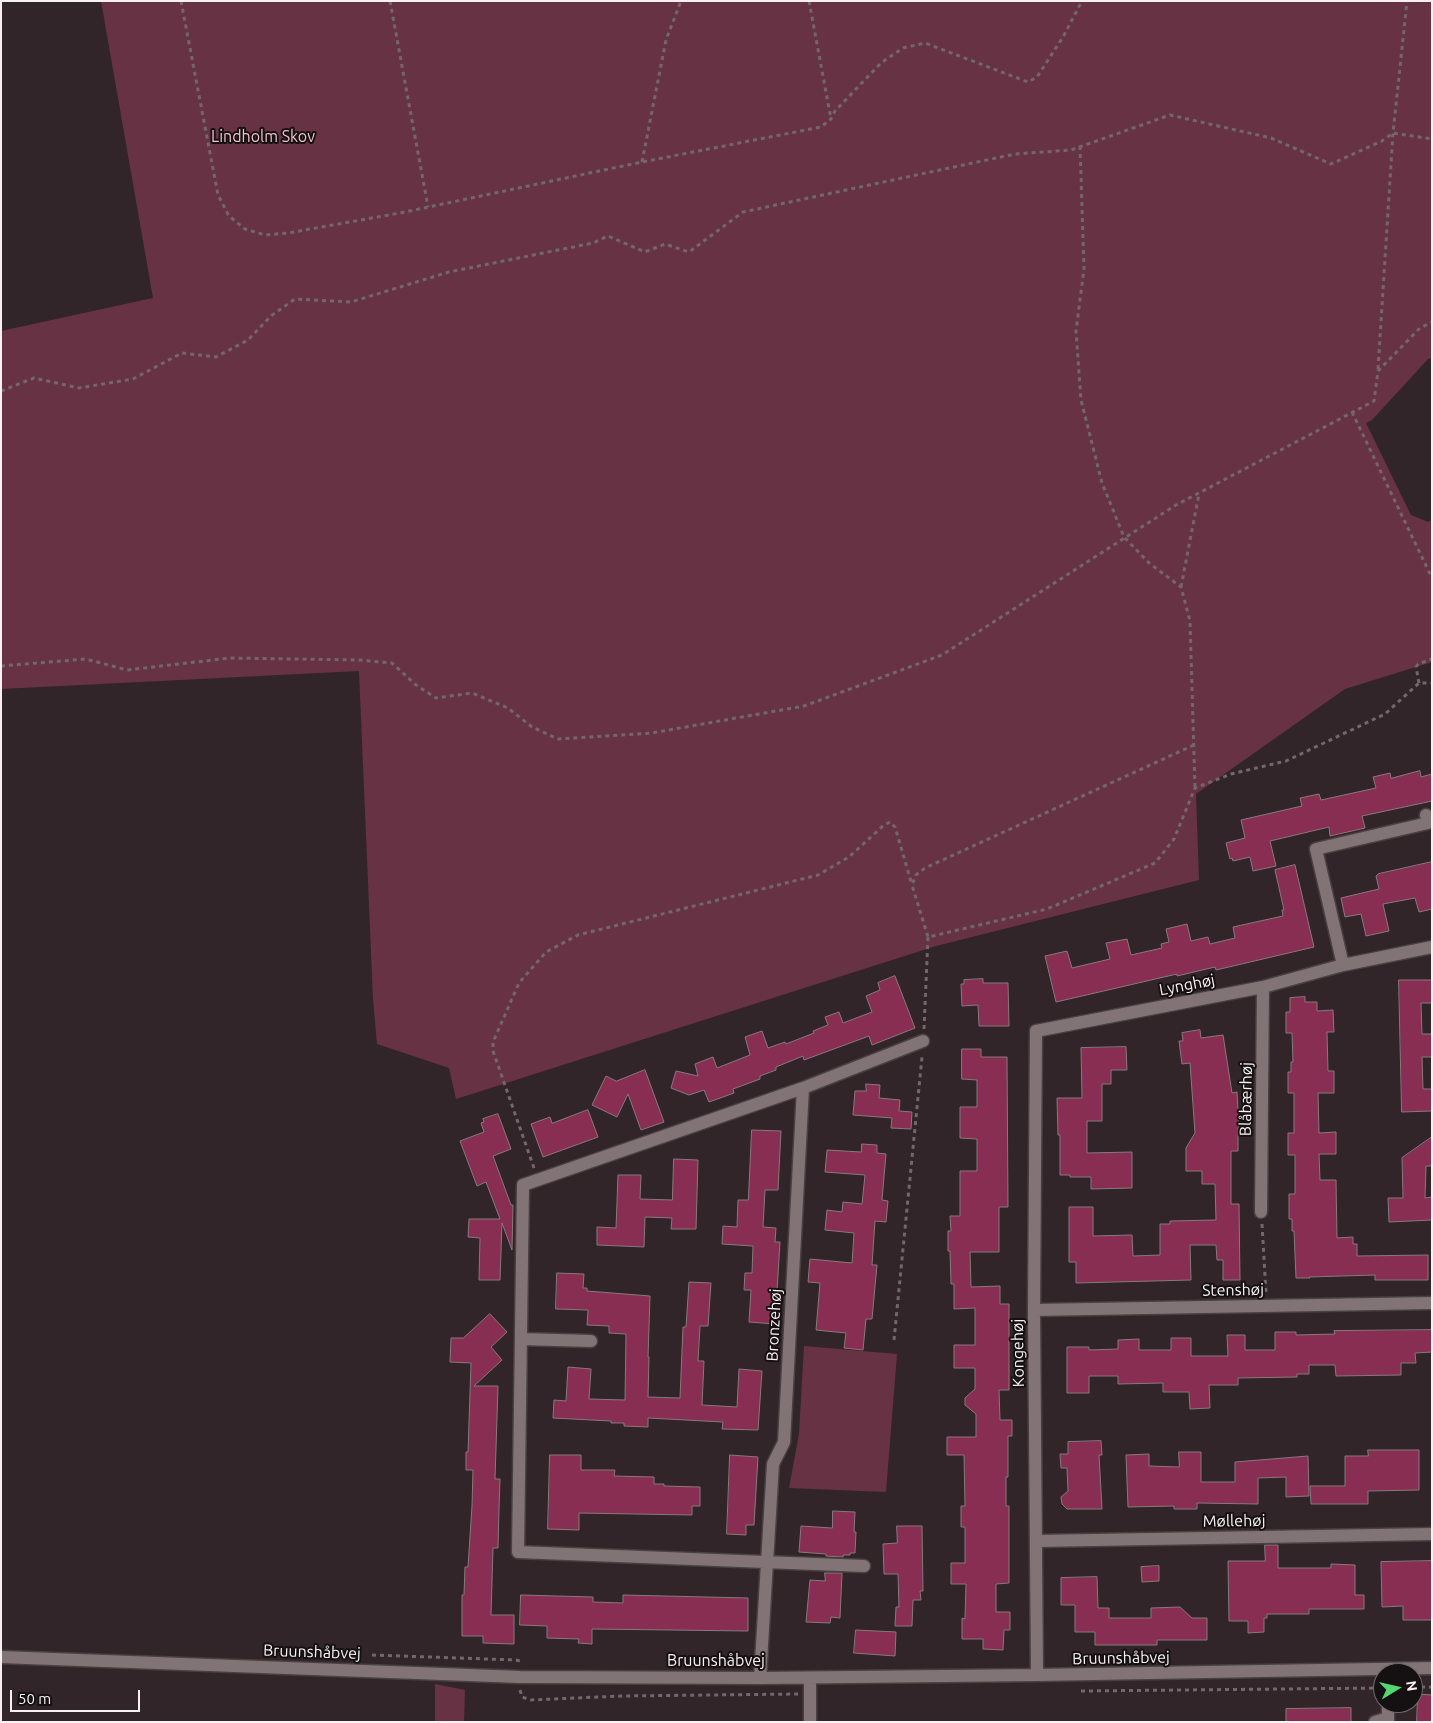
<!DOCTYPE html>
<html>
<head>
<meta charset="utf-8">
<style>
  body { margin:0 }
  #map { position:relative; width:1433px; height:1723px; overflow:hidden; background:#312529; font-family:Ubuntu,sans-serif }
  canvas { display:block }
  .frame { position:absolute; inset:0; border:2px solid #f8f0f2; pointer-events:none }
  .north { position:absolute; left:1373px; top:1663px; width:50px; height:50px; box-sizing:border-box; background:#151011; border:1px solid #706a6b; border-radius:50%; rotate:81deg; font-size:14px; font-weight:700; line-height:20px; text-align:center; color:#f8f0f2 }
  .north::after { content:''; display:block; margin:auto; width:18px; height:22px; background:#53d673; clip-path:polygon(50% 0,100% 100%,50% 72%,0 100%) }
  .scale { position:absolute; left:10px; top:1690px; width:130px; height:22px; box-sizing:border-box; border:2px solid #f8f0f2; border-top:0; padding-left:6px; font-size:15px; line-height:18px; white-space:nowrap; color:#f8f0f2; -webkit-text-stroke:4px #151011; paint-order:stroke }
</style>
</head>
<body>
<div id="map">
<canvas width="1433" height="1723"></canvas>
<div class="frame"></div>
<div class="north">N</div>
<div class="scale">50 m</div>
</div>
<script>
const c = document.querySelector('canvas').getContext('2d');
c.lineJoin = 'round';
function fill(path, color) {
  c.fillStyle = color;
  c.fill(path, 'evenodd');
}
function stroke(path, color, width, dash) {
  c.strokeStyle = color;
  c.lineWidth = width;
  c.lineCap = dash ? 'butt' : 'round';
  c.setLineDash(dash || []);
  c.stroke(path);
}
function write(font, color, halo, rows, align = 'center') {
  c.font = font + ' Ubuntu,sans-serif';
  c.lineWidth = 4;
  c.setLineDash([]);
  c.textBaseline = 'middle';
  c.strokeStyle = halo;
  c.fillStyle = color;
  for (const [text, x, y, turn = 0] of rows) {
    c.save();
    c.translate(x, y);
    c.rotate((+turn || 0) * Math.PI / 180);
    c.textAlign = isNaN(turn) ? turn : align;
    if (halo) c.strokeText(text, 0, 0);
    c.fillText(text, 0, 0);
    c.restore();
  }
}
const green = new Path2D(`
  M101,1H1432V358L1428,359L1372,420L1366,423L1411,515L1428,522L1432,520V662L1345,689L1196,794L1199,880L936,946L456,1099L449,1068L377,1044L373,999L359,671L1,689V331L153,298Z
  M804,1346L897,1354L886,1492L789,1488L799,1434Z
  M435,1684L465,1690L464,1722H435Z`);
const building = new Path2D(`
  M1420,771L1421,777L1432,774V801L1362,816L1365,828L1330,836L1329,827L1270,841L1276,866L1253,871L1250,857L1233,861L1232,858L1230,859L1226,843L1245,838L1241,820L1302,806L1300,798L1319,794L1321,800L1376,788L1373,777L1390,773L1391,778Z
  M1432,862V909L1419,912L1415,898L1383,904L1389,931L1366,936L1361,914L1345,917L1341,898L1379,889L1376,876L1378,874Z
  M1295,865L1314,947L1216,970L1215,967L1177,976V974L1056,1002L1045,956L1067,951L1072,968L1110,959L1106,943L1127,939L1131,955L1162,948L1161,944L1169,942L1166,929L1187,924L1191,941L1208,937L1210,944L1235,938L1233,927L1283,916L1282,910H1284L1275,870Z
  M895,976L915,1028L872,1045L869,1036L804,1060L803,1056L776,1067V1070L760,1076V1079L733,1089L734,1093L709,1102L704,1090L689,1095L671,1088L676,1071L698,1076L695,1064L713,1057L717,1068L750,1055L745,1037L762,1031L768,1048L785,1042L786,1044L814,1033L813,1031L828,1025L825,1017L839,1012L843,1023L872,1012L866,996L880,990L878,983Z
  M983,979V983H1008L1009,1026H979L978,1005L962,1006L961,984H964V980Z
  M1399,980H1432V1003H1421L1422,1034H1432V1057H1422L1423,1089H1432V1111L1402,1112Z
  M1305,997V1002H1317V1011L1333,1010L1334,1032H1327L1328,1071H1334V1093H1318L1319,1133L1336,1132V1154H1319L1320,1180H1336L1337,1238L1353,1237V1244H1357V1256L1428,1255V1280H1375V1275L1309,1277L1310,1278H1296L1294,1231H1292V1219H1289V1194H1295V1155H1288V1133H1294V1093H1288V1072H1291V1062H1293L1292,1033H1286V1012H1290V998Z
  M1200,1030L1201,1038L1223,1035L1232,1093L1237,1092L1239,1128H1238V1151H1231V1204H1239L1240,1280H1223V1260H1217L1216,1245H1190L1191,1280L1076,1283V1262H1069V1207H1093V1236L1132,1235L1133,1256L1160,1255V1224H1170V1221L1216,1220L1215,1184H1202V1171H1186V1148L1195,1133L1190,1063L1182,1064L1179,1041H1183L1182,1033Z
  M1126,1047L1127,1070H1111V1084H1102V1121H1087V1153L1132,1152V1188L1091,1189V1177H1070V1175H1060V1135H1058L1057,1098H1082L1081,1048Z
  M962,1049H981V1057H1007L1008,1207H999V1252H970L971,1287L1000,1286V1304H1009V1390H999L1000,1420H1012V1436H1008V1477H1006V1506H1009V1583L996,1584V1612H1010V1630H1004L1003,1650L983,1649V1639H962V1618L965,1619L966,1584H951V1563H965V1527H961V1506H965L964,1455H947V1437H976V1414L965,1405V1398L975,1389V1368H954V1345H975V1308L954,1309V1284H951L950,1251H948V1231H951L950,1216H960V1171H977V1139L960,1138V1107H977V1080L962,1079Z
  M645,1070L664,1122L641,1130L628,1094L617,1117L592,1105L606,1076L616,1081Z
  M866,1084L880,1085L879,1098L900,1100L899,1111L912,1112L911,1129L891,1128L892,1118L853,1115L855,1091H866Z
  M588,1110L598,1137L543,1157L531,1124L550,1117L552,1123Z
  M498,1114L511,1149L493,1156L511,1205H513L512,1250L502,1223L500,1280H479L480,1238L468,1237L469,1219H500L486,1182L477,1186L460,1141L484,1132L481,1123L484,1122L483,1119Z
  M752,1130L781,1131L778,1190H765L763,1227L776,1228L775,1242H780L775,1324L749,1322L751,1290H744L745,1273H752L753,1246L722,1244L723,1226L737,1227L738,1200H748Z
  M1432,1137V1166H1426L1425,1198L1432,1197V1220L1389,1222L1388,1198H1403L1402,1158Z
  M862,1144L877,1145V1153L886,1154L882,1200L888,1201L886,1222L875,1221L872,1265H877L872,1319H866L863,1350L844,1348L846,1333L816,1330L820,1283L808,1282L810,1259L852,1263L854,1233L825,1230L827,1210L842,1212L843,1202L862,1204L865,1175L825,1172L827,1150L861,1152Z
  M674,1159L698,1160L696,1229H671L672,1218L645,1217L644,1247L597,1245V1227L616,1228L618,1175H641L640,1199L672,1200Z
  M557,1273L584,1274L583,1288H587V1291L650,1296L648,1357H649L648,1397L680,1398L683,1327H686L689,1282L711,1283L708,1326H700L698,1361H704L702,1405L737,1407L739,1369L762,1371L758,1430L722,1429L723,1422L648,1418V1427L624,1426V1423H611V1421L553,1418L554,1400L566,1401L568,1367L591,1369L589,1399L625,1400L626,1334L609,1333V1326L587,1325L588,1310L556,1309Z
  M490,1314L507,1332L491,1347L502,1360L474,1386H498L495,1479H500L499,1509L498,1548H493L491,1615H514V1644L483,1643V1636H462V1595H464L465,1567H468L472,1506L473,1470H466V1452H468L471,1363L450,1362L451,1338H463Z
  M1432,1330V1352L1415,1353L1416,1363H1401V1375L1336,1376L1335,1365H1309V1374H1297V1377L1238,1378V1385H1209L1210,1408L1190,1409L1189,1392H1163V1383L1118,1384V1376H1089V1393H1067V1347H1089V1350L1118,1349V1340L1139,1339V1350H1171V1338H1191V1356H1228L1227,1335H1245V1350H1275V1332H1296V1335L1335,1334L1334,1331Z
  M1101,1441L1102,1455H1099L1102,1509H1067L1062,1504L1061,1497L1068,1491L1067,1468H1061L1060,1454H1068V1442Z
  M1368,1450H1419V1490L1368,1491V1504H1311L1310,1486H1345V1456H1368Z
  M1179,1452H1201V1482H1235V1462L1308,1456L1309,1496L1286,1497V1477L1258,1478V1504L1197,1503V1509H1174V1506L1128,1507L1126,1455L1149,1454V1466L1179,1467Z
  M550,1455H581V1470H615L614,1476L654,1477V1484H664V1486L700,1487V1506H692V1515L579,1513V1530L548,1529Z
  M730,1455L758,1457L754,1525H746V1535L727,1534Z
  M833,1511L855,1512L854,1532H856L855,1553H850V1555H843V1557L826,1556V1554L799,1552L801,1526L832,1528Z
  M897,1526H922L923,1591H920L921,1600H913L912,1626H895L896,1607H899L898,1574H884L883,1544L897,1543Z
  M1265,1545H1278V1568H1331V1564L1355,1565V1595H1364V1609H1309V1614H1267V1618H1264V1632L1248,1633V1621H1229L1228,1561H1265Z
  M1432,1561V1620H1403V1606L1382,1607L1381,1562Z
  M1159,1566V1581L1142,1582L1141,1567Z
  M825,1573H842L840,1618L831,1617L830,1623L806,1622L810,1580L825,1581Z
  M1097,1577L1098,1608H1109V1618H1151V1608L1180,1607L1192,1618H1207V1640H1157V1645H1095V1632H1075V1605H1061V1578Z
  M521,1595L593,1597V1602L623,1603V1595L748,1598V1631L592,1629V1644L578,1643L579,1639L547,1638V1626L520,1625Z
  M856,1630L896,1632L895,1656L854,1653Z
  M1418,1694L1432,1695V1722H1417Z
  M1351,1708V1722H1286V1709Z`);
const path = new Path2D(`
  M181,1L218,195L229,216L245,229L265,235L288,233L400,213L642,162L821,127L831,119L835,111L881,63L903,48L925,43L1028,82L1037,77L1063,37L1082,1
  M390,1L428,207
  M809,1L831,119
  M1080,146L1084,269L1076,331L1081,400L1102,483L1124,537L1149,563L1181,587L1190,621L1195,788
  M642,162L666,40L681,1
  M1378,369L1393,133L1407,1
  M1,391L34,378L79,388L133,379L182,353L216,357L248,340L271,316L295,299L351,302L449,272L593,243L608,236L645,252L665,244L689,252L743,212L1015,154L1071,150L1170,115L1271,138L1331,164L1382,141L1393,133L1432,139
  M1352,412L1432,578
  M1181,587L1199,494
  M1,666L86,659L127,670L230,658L359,660L392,663L416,685L436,698L472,693L508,708L532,727L558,739L652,733L804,706L942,655L1176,505L1374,401L1378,371L1420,328L1432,322
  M1419,683L1416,667L1418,664L1432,659
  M1194,745L925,868L916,875L912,885L928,937L1047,909L1155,863L1174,839L1195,788L1231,774L1286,761L1385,714L1419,683H1432
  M924,1029L928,937
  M534,1168L493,1051V1042L519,983L546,952L578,935L818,875L849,857L884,825L890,822L895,827L912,885
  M1262,1224L1266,1293
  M894,1340L922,1057
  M372,1655L516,1660L520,1661
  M1413,1687H1432
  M520,1690L522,1697L531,1700L621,1696L798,1694
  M1081,1691L1383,1688`);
const minor = new Path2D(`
  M1343,965L1316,849L1428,823L1426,815
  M1261,1212L1263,987
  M1034,1310L1432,1303
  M521,1339L591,1341
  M1037,1541L1432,1534
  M864,1566L518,1552L523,1185L803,1088L923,1041
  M1,1657L520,1677L760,1678L1037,1675L1432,1668
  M1037,1675L1034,1310L1036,1031L1263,987L1343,965L1432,947
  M760,1678L773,1464L784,1442L803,1088
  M810,1678V1722
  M1388,1703V1722
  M1375,1722L1388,1718`);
const parkNames = [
  ["Lindholm Skov",263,137]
];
const streetNames = [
  ["Lynghøj",1187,985,-11],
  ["Blåbærhøj",1246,1099,-89],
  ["Stenshøj",1233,1290,-1],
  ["Bronzehøj",774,1325,-87],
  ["Kongehøj",1018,1353,-91],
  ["Møllehøj",1234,1521,-1],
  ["Bruunshåbvej",312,1652,2],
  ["Bruunshåbvej",1121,1658,-1],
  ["Bruunshåbvej",716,1661]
];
fill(green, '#683245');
fill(building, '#882e53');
stroke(building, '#88797d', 1);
stroke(minor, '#494042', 15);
stroke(path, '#72676a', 3, [4, 4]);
stroke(minor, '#827377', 12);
write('16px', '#f3bfce', '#151011', parkNames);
write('16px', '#f8f0f2', '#151011', streetNames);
</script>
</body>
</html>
